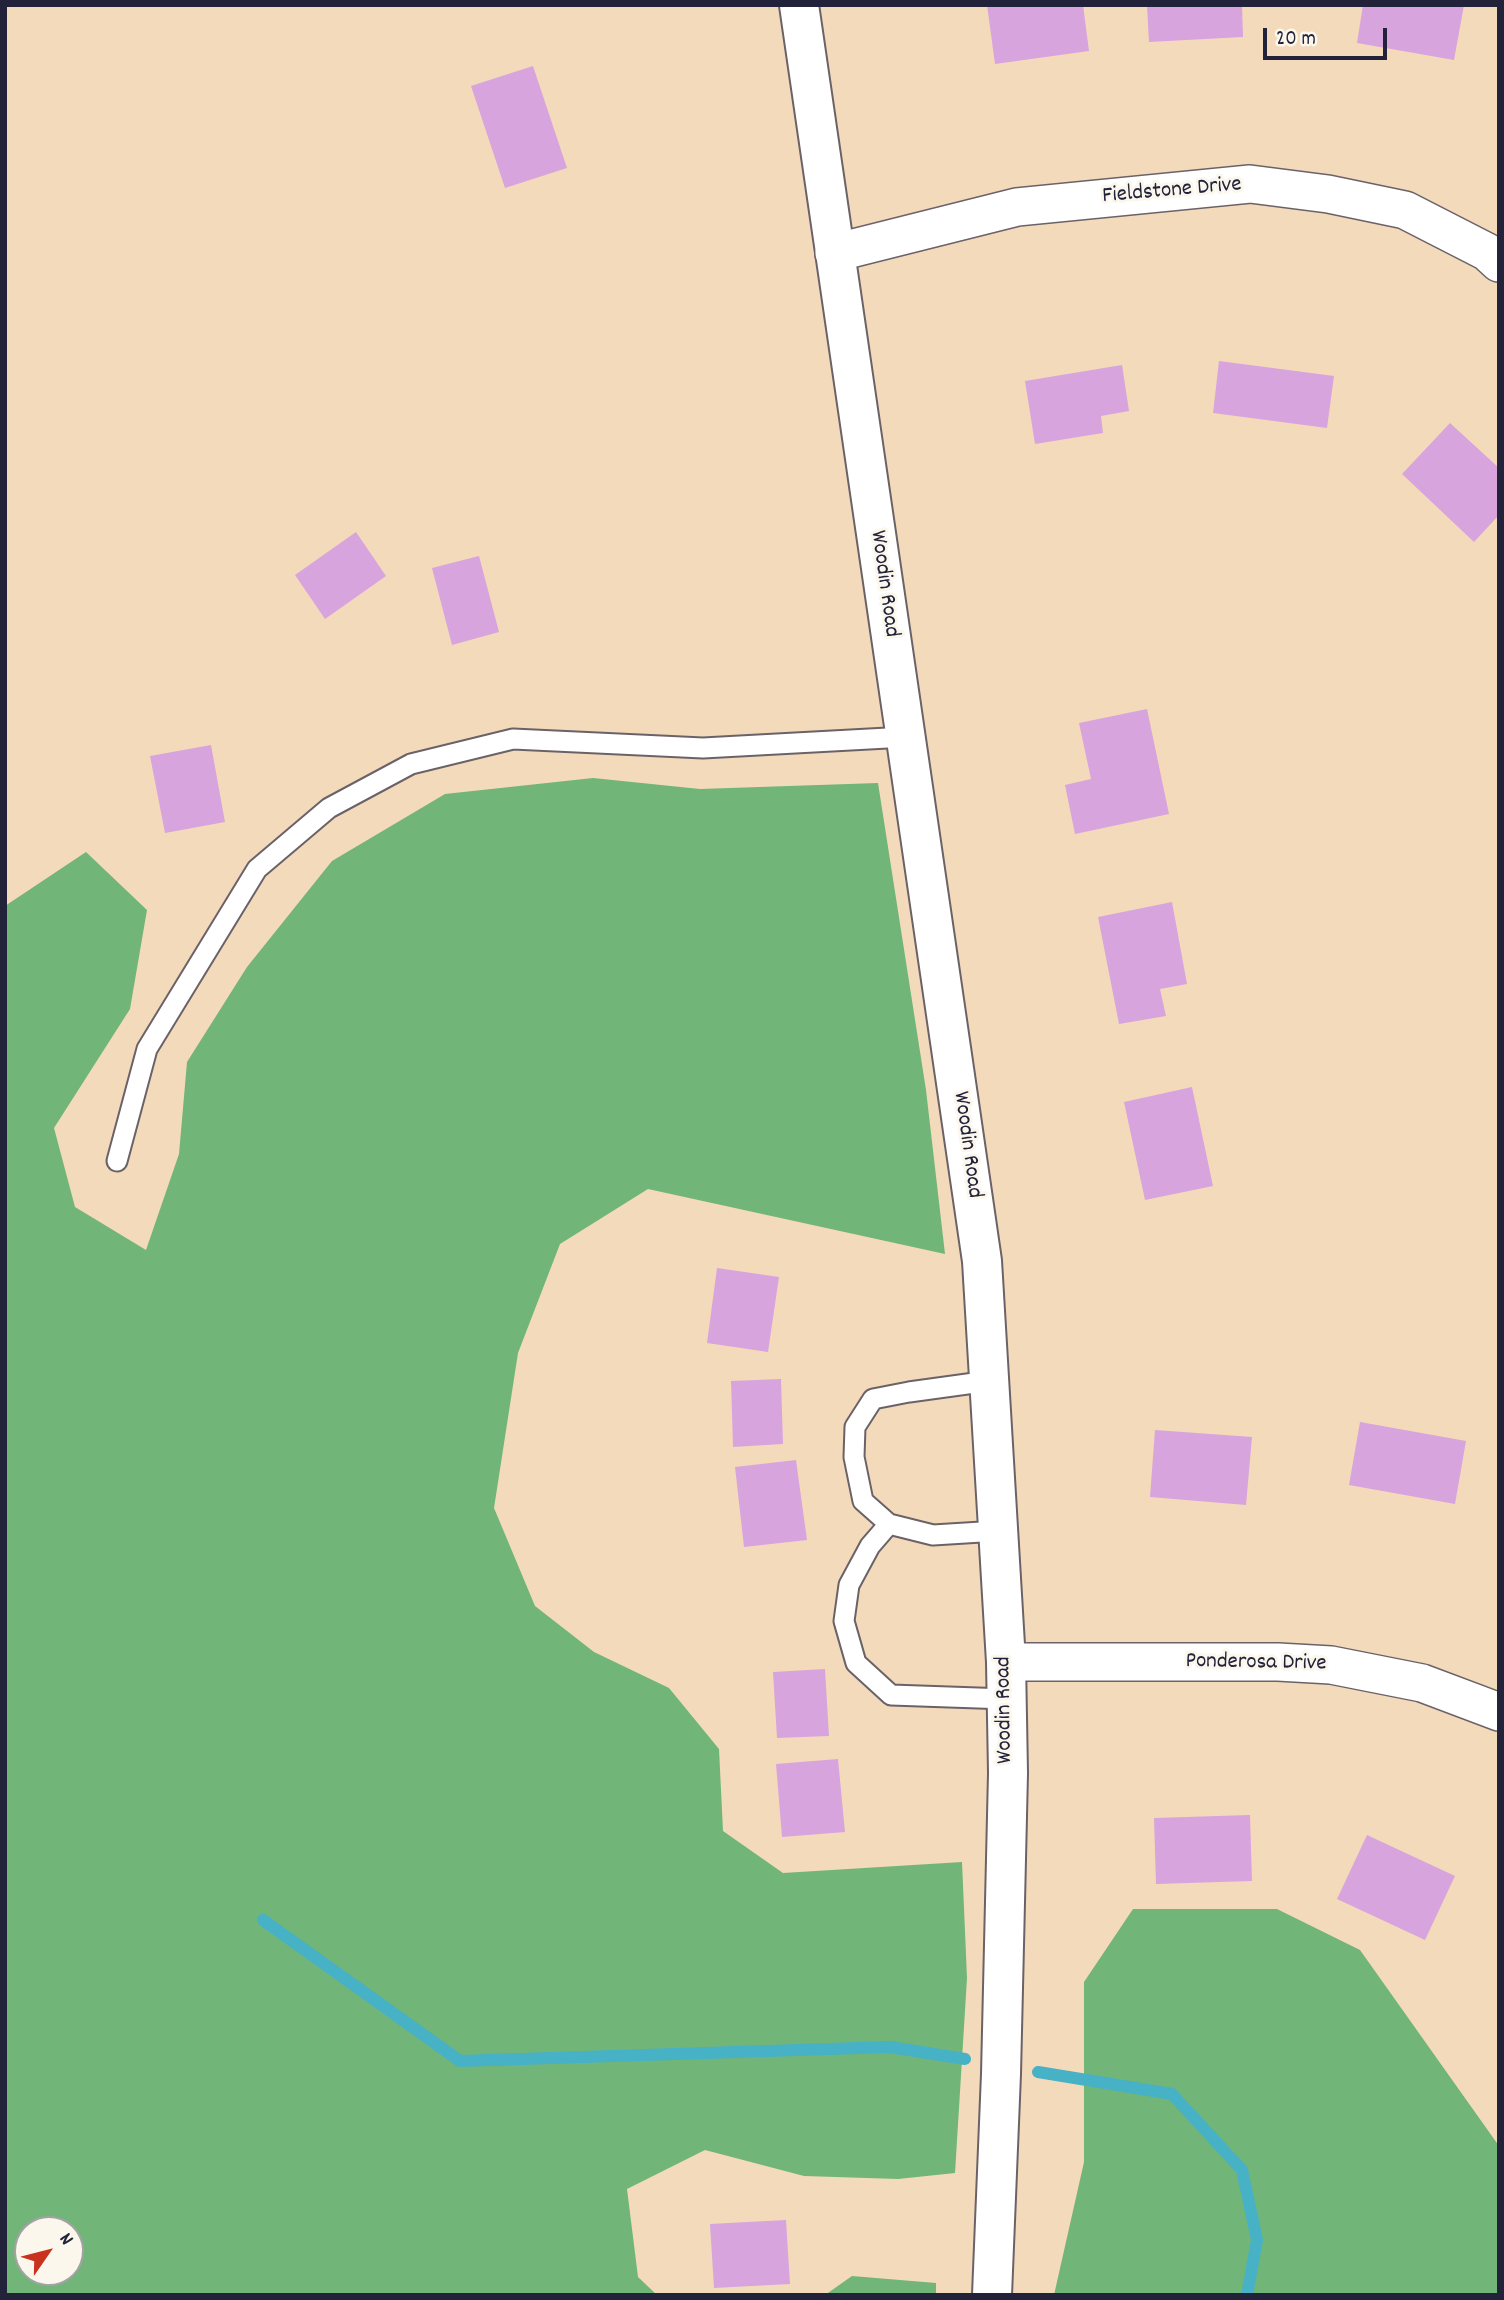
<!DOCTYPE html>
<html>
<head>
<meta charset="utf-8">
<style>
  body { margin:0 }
  #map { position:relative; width:1504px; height:2300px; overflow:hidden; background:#f3dabb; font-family:Dekko,sans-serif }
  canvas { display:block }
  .frame { position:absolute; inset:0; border:7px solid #22223b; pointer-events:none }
  .north { position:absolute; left:14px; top:2216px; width:70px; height:70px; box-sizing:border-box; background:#fbf7ec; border:2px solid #a4a2a5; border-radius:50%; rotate:55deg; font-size:19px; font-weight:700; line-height:28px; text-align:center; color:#22223b }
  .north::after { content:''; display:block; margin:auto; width:24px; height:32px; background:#c8321e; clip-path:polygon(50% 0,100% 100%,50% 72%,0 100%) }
  .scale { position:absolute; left:1263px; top:28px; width:124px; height:32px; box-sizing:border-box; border:4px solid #22223b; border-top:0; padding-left:9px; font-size:21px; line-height:24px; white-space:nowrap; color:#22223b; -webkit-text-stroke:5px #fbf7ec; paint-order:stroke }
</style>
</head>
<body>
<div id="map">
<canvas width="1504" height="2300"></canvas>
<div class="frame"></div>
<div class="north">N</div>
<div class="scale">20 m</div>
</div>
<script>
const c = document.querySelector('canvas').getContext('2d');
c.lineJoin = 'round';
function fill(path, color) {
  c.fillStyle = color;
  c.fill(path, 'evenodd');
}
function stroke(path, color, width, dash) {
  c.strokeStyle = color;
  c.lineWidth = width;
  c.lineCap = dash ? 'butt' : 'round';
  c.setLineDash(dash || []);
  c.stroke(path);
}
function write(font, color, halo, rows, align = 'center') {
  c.font = font + ' Dekko,sans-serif';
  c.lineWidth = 6;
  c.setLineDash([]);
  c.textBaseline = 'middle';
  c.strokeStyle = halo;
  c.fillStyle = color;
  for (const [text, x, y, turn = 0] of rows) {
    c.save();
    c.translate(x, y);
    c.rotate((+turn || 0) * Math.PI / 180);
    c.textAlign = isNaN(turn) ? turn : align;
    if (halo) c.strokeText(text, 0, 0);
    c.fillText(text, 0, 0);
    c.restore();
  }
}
const forest = new Path2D(`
  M593,778L700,789L878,783L926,1090L945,1254L648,1189L560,1244L518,1353L494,1508L535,1606L594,1652L669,1688L719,1749L723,1831L783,1873L962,1862L967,1978L955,2173L898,2179L804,2176L705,2150L627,2189L638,2277L657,2295H5V906L86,852L147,910L130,1009L54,1128L75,1207L146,1250L179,1154L187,1062L247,967L332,861L445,794ZM28,2230H70V2272H28Z
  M1133,1909H1277L1360,1950L1499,2146V2295H1054L1084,2162V1982Z
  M852,2276L936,2283V2295H825Z`);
const stream = new Path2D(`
  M263,1920L460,2061L890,2047L965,2059
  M1038,2072L1172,2094L1242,2170L1257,2240L1247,2295`);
const building = new Path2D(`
  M987,5H1083L1089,51L995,64Z
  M1147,5H1242L1243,37L1149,42Z
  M1363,5H1464L1454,60L1357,43Z
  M533,66L567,168L505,188L471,86Z
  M1219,361L1334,376L1327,428L1213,413Z
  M1122,365L1129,411L1101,416L1103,433L1035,444L1025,381Z
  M1450,423L1499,468V515L1474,542L1402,474Z
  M356,532L386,576L325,619L295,575Z
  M479,556L499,632L452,645L432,568Z
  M1147,709L1169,814L1075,834L1065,785L1091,779L1079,723Z
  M211,745L225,822L165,833L150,756Z
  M1172,902L1187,984L1160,989L1166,1016L1119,1024L1098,917Z
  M1192,1087L1213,1186L1145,1200L1124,1102Z
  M717,1268L779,1277L768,1352L707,1343Z
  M781,1379L783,1444L733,1447L731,1381Z
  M1360,1422L1466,1441L1455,1504L1349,1485Z
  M1155,1430L1252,1437L1246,1505L1150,1497Z
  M796,1460L807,1540L744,1547L735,1467Z
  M825,1669L829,1736L777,1738L773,1672Z
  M838,1759L845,1832L782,1837L776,1764Z
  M1250,1815L1252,1881L1156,1884L1154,1818Z
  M1367,1835L1455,1876L1425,1940L1337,1899Z
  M786,2220L790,2284L714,2288L710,2224Z`);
const lane = new Path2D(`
  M117,1161L147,1049L257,869L329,808L411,764L513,739L703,748L906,737
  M989,1381L909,1392L873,1399L855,1427L854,1457L863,1501L889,1524L933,1535L998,1531
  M889,1524L870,1546L849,1585L844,1621L856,1663L891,1695L1007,1699`);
const street = new Path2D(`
  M834,253L1017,207L1250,184L1328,194L1405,210L1487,252L1499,263
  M1006,1662H1278L1331,1665L1422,1683L1499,1712`);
const secondary = new Path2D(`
  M799,5L982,1261L1006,1662L1008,1773L1001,2074L992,2295`);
const streetNames = [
  ["Fieldstone Drive",1172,192,-5],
  ["Woodin Road",883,584,82],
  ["Woodin Road",966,1145,82],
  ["Ponderosa Drive",1256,1664,1],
  ["Woodin Road",1006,1710,-91]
];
fill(forest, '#72b578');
stroke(stream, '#47b1c6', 12);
fill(building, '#d7a4de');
stroke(lane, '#6b6268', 23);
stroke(street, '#6b6268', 40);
stroke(secondary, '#6b6268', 42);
stroke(lane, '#fff', 19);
stroke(street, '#fff', 37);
stroke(secondary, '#fff', 38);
write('23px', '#22223b', '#fbf7ec', streetNames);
</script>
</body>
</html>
